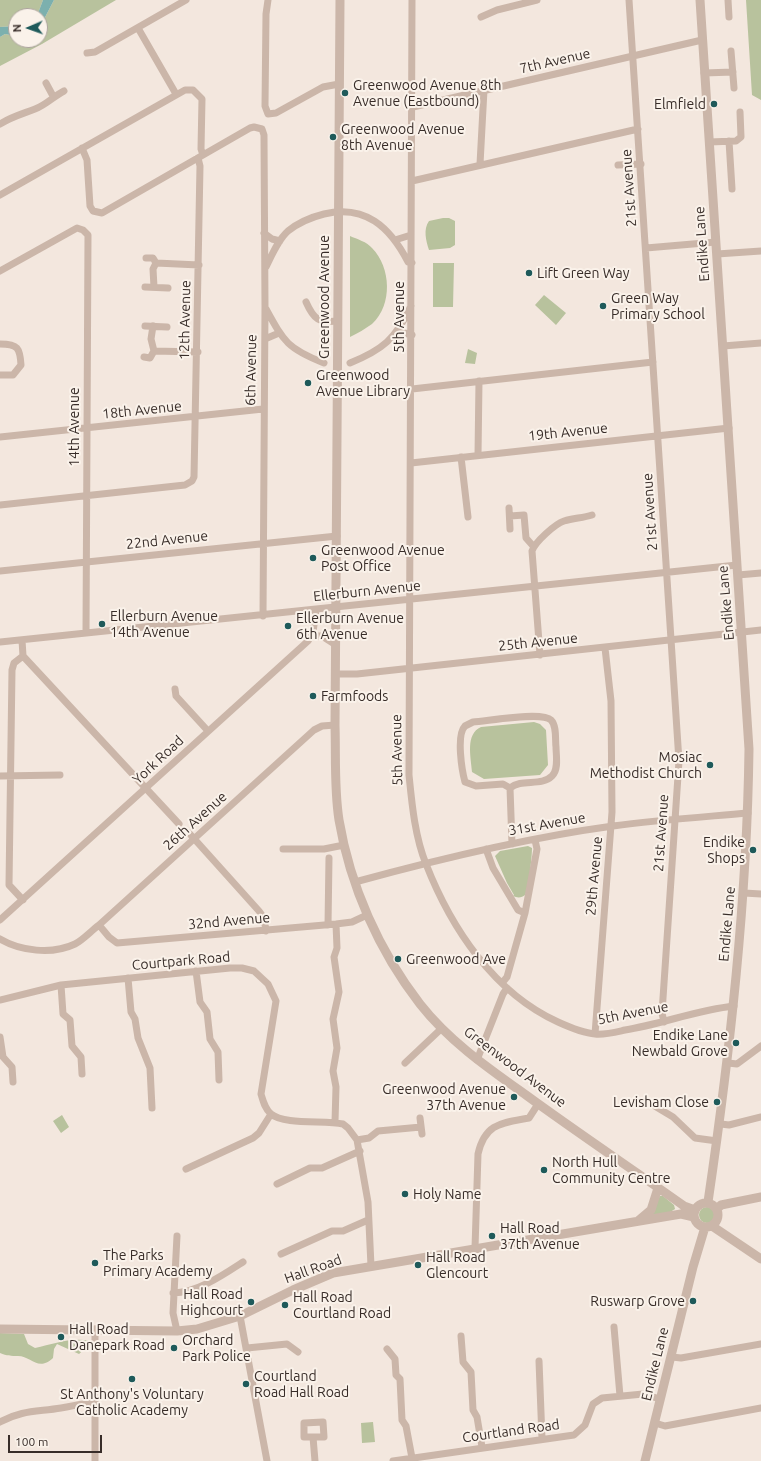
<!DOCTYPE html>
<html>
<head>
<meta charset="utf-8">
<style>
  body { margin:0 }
  #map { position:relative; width:761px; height:1461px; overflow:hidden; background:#f3e7de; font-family:Ubuntu,sans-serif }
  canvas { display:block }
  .north { position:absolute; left:8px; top:8px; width:40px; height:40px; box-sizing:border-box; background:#faf2ea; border:1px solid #aca39d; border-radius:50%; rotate:268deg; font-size:11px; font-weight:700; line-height:16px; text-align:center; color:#382d29 }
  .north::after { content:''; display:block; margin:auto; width:14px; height:18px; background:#1e5a5a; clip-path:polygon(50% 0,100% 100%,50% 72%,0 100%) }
  .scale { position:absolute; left:8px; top:1435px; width:94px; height:18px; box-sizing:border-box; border:2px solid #382d29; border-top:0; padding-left:5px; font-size:12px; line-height:14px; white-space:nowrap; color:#382d29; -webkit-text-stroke:3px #faf2ea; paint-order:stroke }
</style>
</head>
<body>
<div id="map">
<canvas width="761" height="1461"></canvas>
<div class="north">N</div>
<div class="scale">100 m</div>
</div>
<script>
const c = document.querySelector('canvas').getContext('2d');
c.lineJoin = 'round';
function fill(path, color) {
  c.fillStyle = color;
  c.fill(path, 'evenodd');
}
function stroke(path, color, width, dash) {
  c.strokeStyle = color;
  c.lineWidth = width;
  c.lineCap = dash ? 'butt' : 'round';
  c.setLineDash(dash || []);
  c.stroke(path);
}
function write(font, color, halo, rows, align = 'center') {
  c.font = font + ' Ubuntu,sans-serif';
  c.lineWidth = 4;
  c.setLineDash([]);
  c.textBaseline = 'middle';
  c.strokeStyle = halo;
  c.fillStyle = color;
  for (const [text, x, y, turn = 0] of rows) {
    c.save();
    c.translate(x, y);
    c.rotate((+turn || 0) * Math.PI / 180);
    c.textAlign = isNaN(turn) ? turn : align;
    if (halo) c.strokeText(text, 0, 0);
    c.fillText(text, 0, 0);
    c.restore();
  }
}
const green = new Path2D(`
  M0,0H43L37,16H16V26L0,27Z
  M54,0H116L42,44L0,66V37L5,34L16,36V40H40V27Z
  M746,0H761V100L752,95Z
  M443,218H449L455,221V245L450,248L429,250C426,241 423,229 429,221Z
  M350,236C357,239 367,242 372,248C391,267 393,305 372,324C365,329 358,333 350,337Z
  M433,263H454L453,307H433Z
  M544,295L566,313L556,325L535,305Z
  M468,349L477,353L475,364L465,363Z
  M534,722L540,724L546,730L548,765L540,775L484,779L472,772C471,757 465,734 481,727Z
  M528,846L532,848C532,856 529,888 525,895C522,898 517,898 513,896L514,895L507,883L495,856L500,851Z
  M62,1115L69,1127L61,1133L53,1121Z
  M660,1196H663L674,1205L675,1209L667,1214L647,1218Z
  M699 1215a8 8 0 1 1 16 0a8 8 0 1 1-16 0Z
  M0,1333L24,1334L28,1344L35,1348C54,1344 71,1337 90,1341L89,1345L79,1354L57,1344L54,1349L53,1358C38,1372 31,1356 18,1356C11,1356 7,1356 0,1353Z
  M373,1422L375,1442L362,1443L361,1423Z`);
const water = new Path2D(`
  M43,0H54L40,27V16H37Z
  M16,26V36L5,34L0,37V27Z`);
const minor = new Path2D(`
  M268,0L266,14L265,106L268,114L276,113L323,87L339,84
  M412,0L409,775C412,805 415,837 426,864C451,928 494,993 558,1022C569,1027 583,1033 595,1034C605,1035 616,1032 625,1030C662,1024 697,1010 734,1006
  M629,0L679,761L662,1013L664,1022
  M728,0L729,17
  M481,17L497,10L537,0
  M138,28L176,94
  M731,51L734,88
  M87,53L95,52L186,0
  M704,73L733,72
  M46,83L53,96
  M413,107L702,40
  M0,124C11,117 22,114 35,109C46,105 54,96 64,91
  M729,141L732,189
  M709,142L736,141L741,137L740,112
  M82,148L87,160L90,206L93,211L102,213L250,128L254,127L262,129L264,135L265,307L263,616
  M480,164L484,90
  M618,165L641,164
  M412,181L638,129
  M0,195L185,90H193L202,99L201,149L203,155
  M264,233L272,239L280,241
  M395,240L411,235
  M646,248L716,242
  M717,254L761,251
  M146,258H153L156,263L199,265
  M266,267C272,255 278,240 288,231C298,223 312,217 324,214C365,204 390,227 408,262L412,263
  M0,271L77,228L83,230L88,235L86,633
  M145,287L168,288
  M154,287L153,269L156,263
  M306,302C314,320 319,323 338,321
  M266,309C284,342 288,349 324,363
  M145,326L167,327
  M153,326L151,339L154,351
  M397,331L412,335
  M265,339L279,333
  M0,344C18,344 20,348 21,365L13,375H0
  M723,346L761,343
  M144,357L150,358L154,351L198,352
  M350,363C382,350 396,339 411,306
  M412,389L653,362
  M0,437L263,409
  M478,455L479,381
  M461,457L468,517
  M411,463L729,428
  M0,505L185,485L192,481L194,477L200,166L198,158
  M509,508L510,529
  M510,516L524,515L526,538L534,547
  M0,571L337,536
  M738,575L761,573
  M311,636H322L336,645
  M22,640L23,656L179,824
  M0,642L737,565
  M540,655L532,551C535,542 555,524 564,521C574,518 583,518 592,515
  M336,674H357L761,630
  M175,689L176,696L208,731
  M0,776L60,775
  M510,788C522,778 541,787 552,776C559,770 556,755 556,747C555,740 557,726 551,720C542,711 488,721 473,722C471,723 467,725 465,726C456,735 462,771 465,782L476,786L503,784L510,788L512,844
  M189,833L259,911L264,918L266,931
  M283,849H324L344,845
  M486,849L493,868L518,910L525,913
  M355,882C439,859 525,838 613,826C658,820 703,817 748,813
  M744,893L761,894
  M23,900L9,885L12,670L14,663L23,656
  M0,920L308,641L313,632L316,610
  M99,925L109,937L117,943L336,924L352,922L367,915
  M328,925L329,858
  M0,939C20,951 52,955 75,944C83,940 91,931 99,925L314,730L322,726L335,725
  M196,971L200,1002L207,1012L210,1039L218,1052L219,1080
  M128,978L131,1012L135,1019L138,1038L150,1068L152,1108
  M502,983L507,977L525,913L537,849L535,840
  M61,985L63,1014L70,1020L72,1046L81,1057L82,1074
  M0,1000L61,985L230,968H242L254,971L268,984L276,1001L261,1094C263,1101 265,1109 271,1114C284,1125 325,1120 343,1124L348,1128L357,1140L368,1202L371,1266
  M595,1034L612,812L611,701L605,648
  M0,1037L3,1057L12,1067L13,1082
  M477,1060L503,994L507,988
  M405,1063L442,1028
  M728,1063L737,1064L761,1046
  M648,1102L673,1117L695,1138L717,1141
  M420,1118L422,1134
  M335,1122L336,1087L333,1071L337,1048L333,1019L339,992L334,957L337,948L336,924
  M721,1124L729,1125L761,1117
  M357,1140L369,1138L378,1131L421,1127
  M186,1169L253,1138L259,1133L271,1114
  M277,1184L310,1168H322L360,1151
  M475,1248L478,1154C485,1123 502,1123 529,1118L538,1104
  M281,1254L332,1231H343L368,1220
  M173,1293C197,1293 223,1275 243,1262
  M240,1316L267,1461
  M614,1327L620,1396
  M177,1331L173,1313L177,1236
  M461,1336L463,1362L471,1372L473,1410L477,1417L482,1447
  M247,1348L287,1344L298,1352
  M387,1349L395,1359L396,1375L400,1379L402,1420L406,1426L412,1458
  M672,1357L681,1358L761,1344
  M539,1361L542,1439
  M0,1422C22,1410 37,1412 61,1408C75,1406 81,1403 96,1403
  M323,1422L324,1437H304V1423Z
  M655,1423L665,1426L761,1408
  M313,1437L315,1461
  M95,1461V1329
  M393,1461L574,1435L585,1425L593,1404L602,1398L643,1394L660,1399`);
const tertiary = new Path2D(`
  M340,0L335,725C336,756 334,789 339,820C350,886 379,951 420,1004C449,1041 488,1068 526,1095C578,1133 632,1169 684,1206L695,1210
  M700,0L749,749C747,901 730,1052 708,1202
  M694 1215a12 12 0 1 1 24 0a12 12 0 1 1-24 0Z
  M717,1209L721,1205L761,1197
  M638,1221L651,1210L658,1188
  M712,1226L761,1259
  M0,1329L177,1331L197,1329L240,1316L293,1290L333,1273L669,1216L681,1214L694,1217
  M645,1461L693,1267L705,1227`);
const markers = [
  [345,93,4,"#1e5a5a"],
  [714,104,4,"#1e5a5a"],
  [333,137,4,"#1e5a5a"],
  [529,273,4,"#1e5a5a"],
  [603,306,4,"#1e5a5a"],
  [308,383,4,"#1e5a5a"],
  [313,558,4,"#1e5a5a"],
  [102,624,4,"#1e5a5a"],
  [288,626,4,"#1e5a5a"],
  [313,696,4,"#1e5a5a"],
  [710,765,4,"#1e5a5a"],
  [753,850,4,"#1e5a5a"],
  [398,959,4,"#1e5a5a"],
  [736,1043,4,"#1e5a5a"],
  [514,1097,4,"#1e5a5a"],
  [717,1102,4,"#1e5a5a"],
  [544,1170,4,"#1e5a5a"],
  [405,1194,4,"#1e5a5a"],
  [492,1236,4,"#1e5a5a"],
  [95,1263,4,"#1e5a5a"],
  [418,1265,4,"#1e5a5a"],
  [693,1301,4,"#1e5a5a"],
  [251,1302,4,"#1e5a5a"],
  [285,1305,4,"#1e5a5a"],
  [61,1337,4,"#1e5a5a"],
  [174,1348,4,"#1e5a5a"],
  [132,1379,4,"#1e5a5a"],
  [246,1384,4,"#1e5a5a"]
];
const streetNames = [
  ["7th Avenue",555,61,-13],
  ["21st Avenue",629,188,-94],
  ["Endike Lane",702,244,-94],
  ["Greenwood Avenue",324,297,-90],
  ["5th Avenue",399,317,-90],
  ["12th Avenue",185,320,-89],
  ["6th Avenue",251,370,-89],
  ["18th Avenue",142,410,-6],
  ["14th Avenue",74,427,-90],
  ["19th Avenue",568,432,-6],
  ["21st Avenue",650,512,-94],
  ["22nd Avenue",167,540,-6],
  ["Ellerburn Avenue",367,591,-6],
  ["Endike Lane",726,603,-95],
  ["25th Avenue",538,642,-6],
  ["5th Avenue",397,750,-91],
  ["York Road",158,760,-43],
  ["26th Avenue",195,821,-42],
  ["31st Avenue",547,824,-10],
  ["21st Avenue",661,833,-86],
  ["29th Avenue",594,876,-85],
  ["32nd Avenue",229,921,-5],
  ["Endike Lane",727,924,-85],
  ["Courtpark Road",181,961,-5],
  ["5th Avenue",633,1013,-11],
  ["Greenwood Avenue",515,1067,37],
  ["Hall Road",313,1269,-20],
  ["Endike Lane",655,1364,-76],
  ["Courtland Road",511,1431,-8]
];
const poiNames = [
  ["Greenwood Avenue 8th",353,85],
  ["Avenue (Eastbound)",353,101],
  ["Elmfield",706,104,"right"],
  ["Greenwood Avenue",341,129],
  ["8th Avenue",341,145],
  ["Lift Green Way",537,273],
  ["Green Way",611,298],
  ["Primary School",611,314],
  ["Greenwood",316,375],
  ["Avenue Library",316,391],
  ["Greenwood Avenue",321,550],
  ["Post Office",321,566],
  ["Ellerburn Avenue",110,616],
  ["14th Avenue",110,632],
  ["Ellerburn Avenue",296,618],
  ["6th Avenue",296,634],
  ["Farmfoods",321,696],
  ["Mosiac",702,757,"right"],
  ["Methodist Church",702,773,"right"],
  ["Endike",745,842,"right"],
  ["Shops",745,858,"right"],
  ["Greenwood Ave",406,959],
  ["Endike Lane",728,1035,"right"],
  ["Newbald Grove",728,1051,"right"],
  ["Greenwood Avenue",506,1089,"right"],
  ["37th Avenue",506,1105,"right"],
  ["Levisham Close",709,1102,"right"],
  ["North Hull",552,1162],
  ["Community Centre",552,1178],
  ["Holy Name",413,1194],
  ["Hall Road",500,1228],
  ["37th Avenue",500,1244],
  ["The Parks",103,1255],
  ["Primary Academy",103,1271],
  ["Hall Road",426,1257],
  ["Glencourt",426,1273],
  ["Hall Road",243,1294,"right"],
  ["Highcourt",243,1310,"right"],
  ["Hall Road",293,1297],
  ["Courtland Road",293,1313],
  ["Ruswarp Grove",685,1301,"right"],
  ["Hall Road",69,1329],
  ["Danepark Road",69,1345],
  ["Orchard",182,1340],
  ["Park Police",182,1356],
  ["Courtland",254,1376],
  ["Road Hall Road",254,1392],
  ["St Anthony's Voluntary",132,1394,"center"],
  ["Catholic Academy",132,1410,"center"]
];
fill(green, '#b8c29d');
fill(water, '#7cb0ae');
stroke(minor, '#cbb6a9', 7);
stroke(tertiary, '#cbb6a9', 9);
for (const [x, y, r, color] of markers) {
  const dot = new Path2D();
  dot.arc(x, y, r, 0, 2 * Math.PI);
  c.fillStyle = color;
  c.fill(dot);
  stroke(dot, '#faf2ea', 1.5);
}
write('14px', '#382d29', '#faf2ea', streetNames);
write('14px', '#382d29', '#faf2ea', poiNames, 'left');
</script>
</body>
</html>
